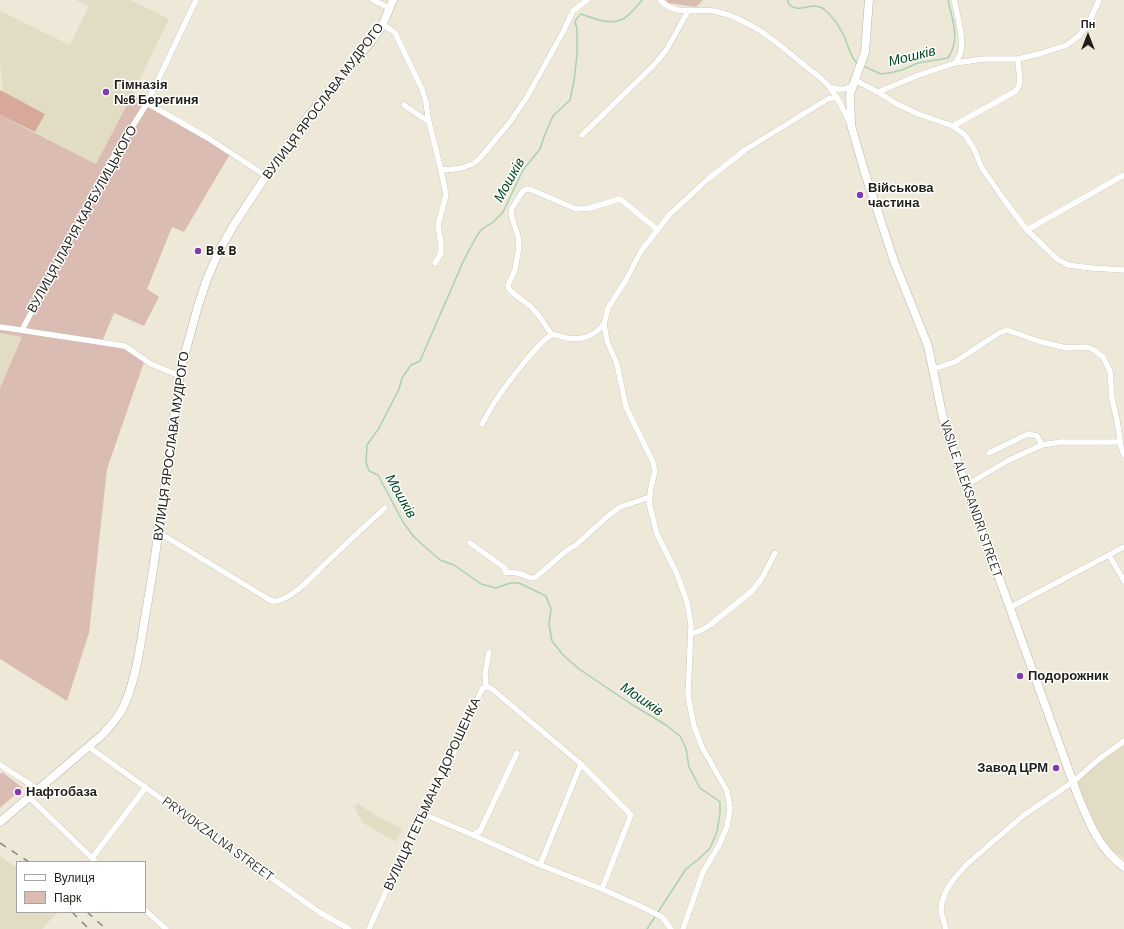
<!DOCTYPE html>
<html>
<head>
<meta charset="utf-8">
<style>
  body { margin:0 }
  #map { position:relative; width:1124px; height:929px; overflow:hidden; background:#ede8d8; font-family:Barlow,sans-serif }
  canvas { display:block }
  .legend { position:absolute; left:16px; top:861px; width:130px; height:52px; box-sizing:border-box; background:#fff; border:1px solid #a6a5a3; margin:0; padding:5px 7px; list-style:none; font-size:12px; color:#201f19 }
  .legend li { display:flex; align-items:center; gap:8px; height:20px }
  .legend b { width:20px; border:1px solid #a6a5a3 }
  .north { position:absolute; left:1068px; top:16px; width:40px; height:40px; -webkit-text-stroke:3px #fff; paint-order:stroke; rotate:0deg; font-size:11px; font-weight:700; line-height:16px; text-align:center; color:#201f19 }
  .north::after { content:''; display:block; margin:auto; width:14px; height:18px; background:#201f19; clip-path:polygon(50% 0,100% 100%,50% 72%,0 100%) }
</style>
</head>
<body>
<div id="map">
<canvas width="1124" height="929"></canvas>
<ul class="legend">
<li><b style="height:5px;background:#fff"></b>Вулиця</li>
<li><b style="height:11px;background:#dbbcb3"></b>Парк</li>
</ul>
<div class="north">Пн</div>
</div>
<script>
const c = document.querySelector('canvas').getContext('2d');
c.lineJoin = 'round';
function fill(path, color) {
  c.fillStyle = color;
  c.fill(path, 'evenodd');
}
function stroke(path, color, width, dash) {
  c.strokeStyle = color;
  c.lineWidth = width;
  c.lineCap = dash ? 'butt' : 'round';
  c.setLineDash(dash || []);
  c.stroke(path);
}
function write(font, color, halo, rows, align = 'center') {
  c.font = font + ' Barlow,sans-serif';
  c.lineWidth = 3;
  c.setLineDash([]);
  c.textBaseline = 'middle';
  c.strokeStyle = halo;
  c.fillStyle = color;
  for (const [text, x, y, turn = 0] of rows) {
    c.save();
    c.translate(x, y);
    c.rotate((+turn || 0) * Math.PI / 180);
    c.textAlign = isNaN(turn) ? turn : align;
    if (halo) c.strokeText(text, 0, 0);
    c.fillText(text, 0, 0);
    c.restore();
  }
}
const built = new Path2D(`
  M76,0H130L169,19L132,95L96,164L35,132L45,114L3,92L0,63V11L70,45L89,6Z
  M0,333L22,337L0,388Z
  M1124,743V859L1106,845L1094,821L1076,780Z
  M358,803L373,814L402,829L396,842L363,823L354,807Z
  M0,856L17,868V912H58L42,929H0Z`);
const green = new Path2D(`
  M666,0H703L696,7L668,3Z
  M132,95L230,154L184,232L172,227L147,289L159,297L144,326L114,313L101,344L127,350L144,362L107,469L89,633L67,701L0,659V388L22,337L0,333V115L96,164Z
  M2,772L23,788L0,808V775Z`);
const forest = new Path2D(`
  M0,90L45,114L35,132L0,115Z`);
const stream = new Path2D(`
  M642,0C637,6 629,17 621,20C609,25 593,18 581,14L577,18L575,22L577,29V55L574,81L570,100L553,116L545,134L540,149L523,170L503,212L493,222L481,230L475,239L463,262L420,361L411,365L402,378L399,389L379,428L367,445L366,462L369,471L378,475L403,522L414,537L440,560L454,565L481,584L496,588L510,583H519L546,596L551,609L549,624L552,641L563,655L579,669L631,704L666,725L680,736L686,748L689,767L700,788L720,802V813L717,832L710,848L700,858L686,869L647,929
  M788,0V3C800,16 809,0 824,9C832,16 838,24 843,34C847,41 851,60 857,63
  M863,66L881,74L889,73L902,70L918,63L948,58C961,39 952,19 948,0`);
const street = new Path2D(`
  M373,0L389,8
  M660,0C678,18 696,7 718,12C752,20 777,43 803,64C812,72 824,79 831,89C839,99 844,112 850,123
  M954,0C957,13 965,42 960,54C959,57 957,60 955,63
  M382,26L387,27L395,33L422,89L426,102L428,118L441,170L446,195L438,225L441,244V253L435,263
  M855,80L878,92L895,103L918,114L953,126L965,135L974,149L982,168L1005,201L1027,230L1057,259L1068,265L1091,268L1124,270
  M830,87C839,90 844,90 852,86
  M878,92L919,75L955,63L984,59H1018L1039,54L1067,45L1080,35L1090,20L1099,0
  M147,103L208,138L266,176
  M404,105L429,122
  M953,126L1016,91L1020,83L1018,59
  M582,135L654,65L667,49L688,11
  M441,170C455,169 470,169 480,158L510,122L527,97L563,32L573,11L587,0
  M1027,230L1124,175
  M0,327L125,346L151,364L180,376
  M22,330L113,158L147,103L196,0
  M552,335L539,316L530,306L514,294L509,289L508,285L515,270L519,247L518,236L511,214L512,208L523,191L527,189L532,190L576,209L590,208L620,199L658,230
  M933,369L955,362L999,333L1007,330L1038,341L1066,348L1087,347L1094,350L1103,357L1110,371L1112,399L1117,420L1121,447L1124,455
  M482,424C487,416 491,407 496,400C503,389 542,337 552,335C556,334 562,337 567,338C583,341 594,336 604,324
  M989,453L1028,434L1037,436L1042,445
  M965,486L1007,461L1042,445L1061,442H1120
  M158,532L265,597C269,600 272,602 277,601C296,596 314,574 328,561C347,543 366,525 385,508
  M470,543L505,568V572C510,573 517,572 521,574C528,576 529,580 536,577L566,551L576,545L608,516L620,507L650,497
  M1109,555L1124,581
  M1009,608L1124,547
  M691,634L702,630L710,625L752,591L762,578L775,553
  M486,686L485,674L489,652
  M89,747L319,912L349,929
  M0,765L38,789
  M29,797L96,862
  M421,813L473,835L540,865L602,889L642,907L662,917L671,929
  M473,835L480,831L517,753
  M92,858L146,787
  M540,865L581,764
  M145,910L166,929
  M369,929L435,783L456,749L482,689L486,686L492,689L581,764L631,815L602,889
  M683,929L703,872L718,847L727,827L730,808L727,791L702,747L694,726L688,696L691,625L687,602L677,574L657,534L649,503L651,487L655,471L653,462L626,407L617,364L607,341L604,324L608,308L626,280L641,251L670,214L708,179L745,150L813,108L828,99L837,97
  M946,929L941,912L942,902L946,891L953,880L967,864L1024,815L1073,782L1099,759L1124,741`);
const secondary = new Path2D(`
  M869,0L865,52L850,94L851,125L864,170L894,261L928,346L943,418L950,442L1078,796C1089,823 1100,850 1124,867
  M0,822L102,735C111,725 120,716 125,703C138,673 141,638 147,606C161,527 169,447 181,368L198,306L207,279L220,249L235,223L266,176L310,114L373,39L382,26L393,0`);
const rail = new Path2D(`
  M0,843L29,862
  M72,912L89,929
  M87,912L106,929`);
const markers = [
  [106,92,4,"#843bad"],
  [860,195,4,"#843bad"],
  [198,251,4,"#843bad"],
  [1020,676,4,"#843bad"],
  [1056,768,4,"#843bad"],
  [18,792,4,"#843bad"]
];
const poiNames = [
  ["Гімназія",114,85],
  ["№6 Берегиня",114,100],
  ["Військова",868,188],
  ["частина",868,203],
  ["B & B",206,251],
  ["Подорожник",1028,676],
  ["Завод ЦРМ",1048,768,"right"],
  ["Нафтобаза",26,792]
];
const streetNames = [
  ["ВУЛИЦЯ ЯРОСЛАВА МУДРОГО",323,101,-53],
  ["ВУЛИЦЯ ІЛАРІЯ КАРБУЛИЦЬКОГО",82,219,-61],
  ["ВУЛИЦЯ ЯРОСЛАВА МУДРОГО",171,446,-82],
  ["VASILE ALEKSANDRI STREET",971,499,71],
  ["ВУЛИЦЯ ГЕТЬМАНА ДОРОШЕНКА",432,794,-65],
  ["PRYVOKZALNA STREET",218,839,36]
];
const waterNames = [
  ["Мошків",912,56,-14],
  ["Мошків",509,180,-61],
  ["Мошків",401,496,60],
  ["Мошків",642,699,34]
];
fill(built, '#e2dcc4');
fill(green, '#dbbcb3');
fill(forest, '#d8a99a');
stroke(stream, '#a9d1b3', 1.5);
stroke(street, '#bab6a6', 6);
stroke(secondary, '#bab6a6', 9);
stroke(street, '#fff', 5.5);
stroke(secondary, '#fff', 8);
stroke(rail, '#8c887d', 1.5, [7, 7]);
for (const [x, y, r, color] of markers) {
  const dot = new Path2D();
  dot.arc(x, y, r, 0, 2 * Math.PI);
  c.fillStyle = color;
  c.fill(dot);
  stroke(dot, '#fff', 1.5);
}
write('bold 13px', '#201f19', '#fff', poiNames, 'left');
write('13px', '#201f19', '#fff', streetNames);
write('italic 14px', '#014722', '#fff', waterNames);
</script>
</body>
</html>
